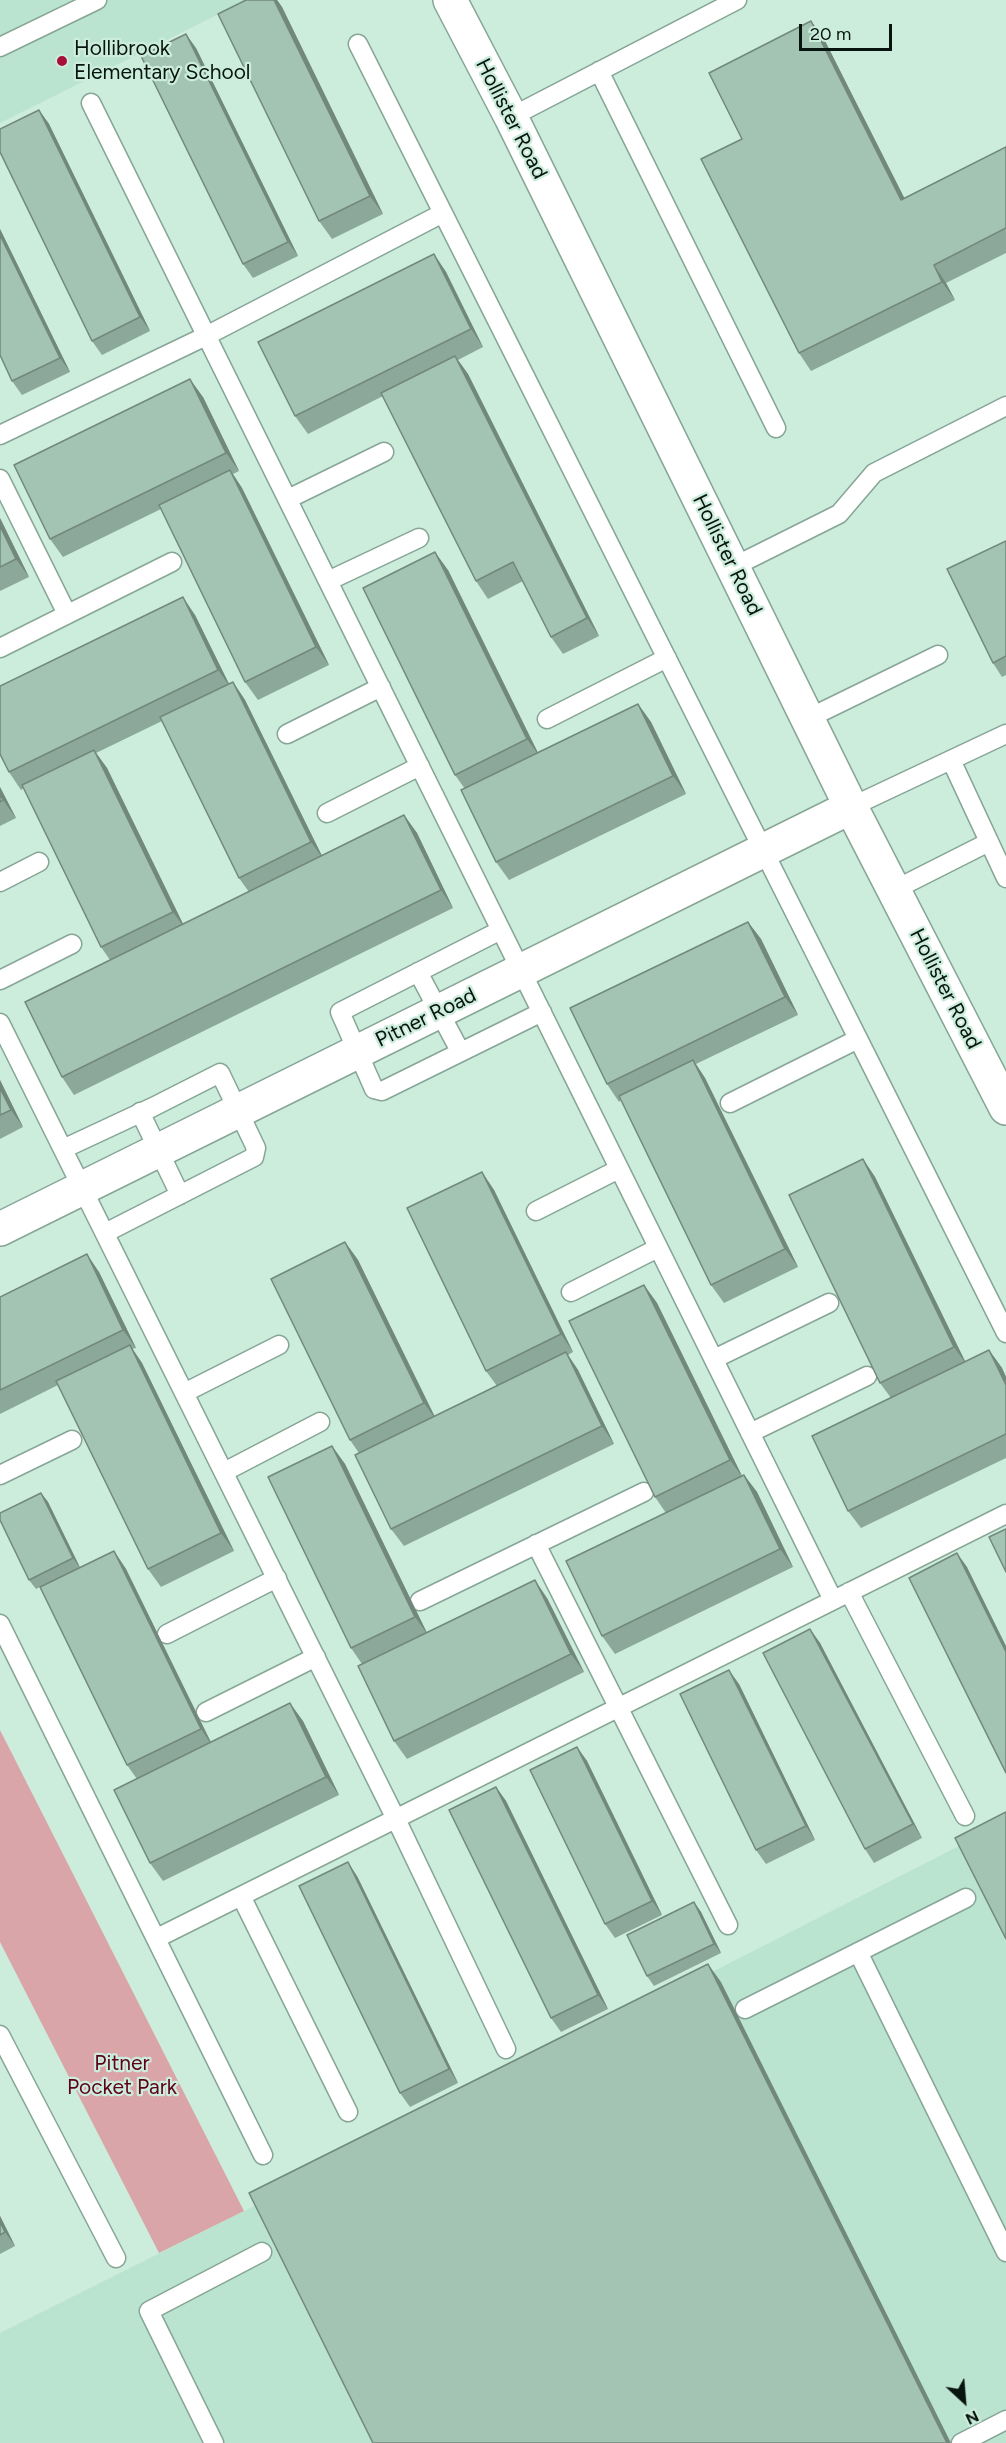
<!DOCTYPE html>
<html>
<head>
<meta charset="utf-8">
<style>
  body { margin:0 }
  #map { position:relative; width:1006px; height:2443px; overflow:hidden; background:#cceddc; font-family:Figtree,sans-serif }
  canvas { display:block }
  .north { position:absolute; left:934px; top:2371px; width:60px; height:60px; -webkit-text-stroke:4px #cceddc; paint-order:stroke; rotate:154deg; font-size:16px; font-weight:700; line-height:24px; text-align:center; color:#08140f }
  .north::after { content:''; display:block; margin:auto; width:21px; height:27px; background:#08140f; clip-path:polygon(50% 0,100% 100%,50% 72%,0 100%) }
  .scale { position:absolute; left:799px; top:24px; width:93px; height:27px; box-sizing:border-box; border:3px solid #08140f; border-top:0; padding-left:8px; font-size:18px; line-height:21px; white-space:nowrap; color:#08140f; -webkit-text-stroke:4px #cceddc; paint-order:stroke }
</style>
</head>
<body>
<div id="map">
<canvas width="1006" height="2443"></canvas>
<div class="north">N</div>
<div class="scale">20 m</div>
</div>
<script>
const c = document.querySelector('canvas').getContext('2d');
c.lineJoin = 'round';
function fill(path, color) {
  c.fillStyle = color;
  c.fill(path, 'evenodd');
}
function stroke(path, color, width, dash) {
  c.strokeStyle = color;
  c.lineWidth = width;
  c.lineCap = dash ? 'butt' : 'round';
  c.setLineDash(dash || []);
  c.stroke(path);
}
function write(font, color, halo, rows, align = 'center') {
  c.font = font + ' Figtree,sans-serif';
  c.lineWidth = 4.5;
  c.setLineDash([]);
  c.textBaseline = 'middle';
  c.strokeStyle = halo;
  c.fillStyle = color;
  for (const [text, x, y, turn = 0] of rows) {
    c.save();
    c.translate(x, y);
    c.rotate((+turn || 0) * Math.PI / 180);
    c.textAlign = isNaN(turn) ? turn : align;
    if (halo) c.strokeText(text, 0, 0);
    c.fillText(text, 0, 0);
    c.restore();
  }
}
const built = new Path2D(`
  M0,0H247L0,123Z
  M1006,1822V2443H0V2333L244,2211Z`);
const green = new Path2D(`
  M0,1730L244,2211L159,2253L0,1942Z`);
const service = new Path2D(`
  M358,44L1006,1333
  M0,47L97,0
  M599,71L776,428
  M91,103L833,1600
  M511,117L737,0
  M0,435L206,336L443,213
  M0,479L67,614
  M288,499L384,452
  M733,567L839,514L874,473L1006,406
  M328,581L419,538
  M0,648L172,562
  M547,719L667,658
  M807,719L938,655
  M287,734L381,687
  M951,760L1006,878
  M851,807L1006,734
  M327,813L420,766
  M0,882L39,862
  M894,890L989,842
  M501,930L340,1012L374,1089L382,1091L542,1012
  M418,972L460,1051
  M0,980L72,944
  M0,1023L396,1819L506,2049
  M730,1103L858,1039
  M140,1112L180,1195
  M63,1149L153,1107L220,1073L256,1148L254,1157L105,1233
  M536,1211L619,1169
  M571,1292L658,1248
  M714,1359L829,1303
  M184,1393L279,1345
  M750,1433L867,1376
  M224,1472L320,1422
  M0,1475L72,1440
  M536,1544L728,1925
  M849,1592L965,1816
  M420,1601L644,1492
  M0,1624L263,2155
  M167,1634L277,1578
  M206,1712L316,1657
  M241,1896L348,2112
  M157,1938L1006,1514
  M858,1952L1006,2252
  M745,2009L966,1898
  M0,2035L116,2258
  M214,2443L149,2311L262,2252
  M961,2443L1006,2420`);
const tertiary = new Path2D(`
  M450,0L511,117L851,807L1006,1108
  M0,1229L851,807`);
const wall = new Path2D(`
  M246,0H277L282,7L383,214L332,239L319,221Z
  M811,21L824,39L904,198L1006,147V253L946,283L955,300L811,371L799,353L742,139Z
  M196,48L298,256L253,278L243,264Z
  M39,110L49,124L150,331L102,355L92,341Z
  M0,229L70,372L22,395L12,381Z
  M434,254L446,272L483,347L458,360L468,374L599,636L563,654L551,637L523,581L488,599L476,581L383,396L308,434L295,416Z
  M203,397L239,471L233,474L242,488L329,665L258,700L245,682L161,509L63,557L50,539Z
  M0,518L29,577L0,591Z
  M1006,541V675L1002,677L993,663Z
  M448,570L538,753L638,704L651,722L686,794L509,880L496,862L465,789L455,775Z
  M195,615L229,684L233,682L245,700L322,856L404,815L417,833L453,908L74,1095L62,1077L110,960L101,947L24,788L21,790L9,772ZM162,721L239,878L249,892L183,924L107,768L96,753Z
  M0,787L16,818L0,826Z
  M748,922L761,939L798,1015L696,1064L705,1078L798,1267L724,1303L711,1285L621,1100L619,1102L607,1084Z
  M0,1080L23,1127L0,1139Z
  M863,1159L875,1177L965,1362L989,1350L1002,1368L1006,1377V1458L861,1528L848,1511L891,1398L880,1383Z
  M482,1172L494,1190L573,1352L568,1355L578,1370L614,1444L404,1546L391,1529L359,1453L350,1440L345,1242L358,1260L434,1416L497,1386L486,1371Z
  M99,1272L136,1348L132,1349L142,1363L234,1551L161,1587L148,1569L58,1385L0,1414V1297Z
  M644,1285L657,1303L742,1476L744,1475L757,1492L793,1567L615,1654L602,1636L666,1513L655,1497Z
  M332,1446L345,1464L427,1633L547,1598L584,1672L407,1759L394,1741L362,1664L351,1648Z
  M41,1493L48,1502L80,1567L114,1551L126,1569L211,1742L303,1721L339,1795L163,1881L150,1863L137,1779L127,1765L40,1587L36,1589L29,1580Z
  M810,1629L820,1643L922,1838L874,1863L865,1849Z
  M739,1684L815,1840L766,1864L756,1850Z
  M577,1747L587,1761L662,1915L615,1938L605,1924Z
  M496,1787L506,1801L608,2009L561,2032L551,2018Z
  M357,1876L458,2083L410,2107L400,2093Z
  M694,1902L701,1912L721,1953L654,1986L647,1976Z
  M0,2216L15,2246L0,2254Z`);
const shadedWall = new Path2D(`
  M274,0H277L282,7L383,214L370,196Z
  M811,21L824,39L914,217L901,200Z
  M186,34L196,48L298,256L288,242Z
  M39,110L49,124L150,331L140,317Z
  M0,229L70,372L60,358L0,235Z
  M434,254L446,272L483,347L471,329Z
  M934,265L946,283L955,300L942,282Z
  M455,356L468,374L599,636L587,618Z
  M190,379L203,397L239,471L226,453Z
  M230,470L242,488L329,665L316,647Z
  M0,518L29,577L16,559L0,526Z
  M435,552L448,570L540,757L527,739Z
  M183,597L195,615L231,688L218,670Z
  M233,682L245,700L324,860L311,842Z
  M638,704L651,722L686,794L673,776Z
  M94,750L107,768L186,930L173,912Z
  M0,787L16,818L3,800L0,794Z
  M404,815L417,833L453,908L441,890Z
  M748,922L761,939L798,1015L785,997Z
  M693,1060L705,1078L798,1267L785,1249Z
  M0,1080L23,1127L11,1110L0,1088Z
  M863,1159L875,1177L967,1365L954,1347Z
  M482,1172L494,1190L573,1352L561,1334Z
  M345,1242L358,1260L437,1421L424,1403Z
  M87,1254L99,1272L136,1348L123,1330Z
  M644,1285L657,1303L743,1478L730,1460Z
  M130,1345L142,1363L234,1551L221,1533Z
  M989,1350L1002,1368L1006,1377V1385Z
  M566,1352L578,1370L614,1444L602,1426Z
  M332,1446L345,1464L428,1635L415,1617Z
  M744,1475L757,1492L793,1567L780,1549Z
  M41,1493L48,1502L80,1568L73,1558Z
  M114,1551L126,1569L213,1747L201,1729Z
  M957,1553L967,1567L1006,1646V1652Z
  M535,1580L547,1598L584,1672L571,1654Z
  M810,1629L820,1643L922,1838L913,1824Z
  M729,1670L739,1684L815,1840L806,1826Z
  M290,1703L303,1721L339,1795L326,1777Z
  M577,1747L587,1761L662,1915L652,1901Z
  M496,1787L506,1801L608,2009L598,1995Z
  M348,1862L357,1876L458,2083L449,2069Z
  M694,1902L701,1912L721,1953L714,1944Z
  M708,1964L721,1982L951,2443H947Z
  M0,2216L15,2246L5,2232L0,2222Z`);
const building = new Path2D(`
  M246,0H274L370,196L319,221L218,14Z
  M811,21L901,200L1006,147V228L934,265L942,282L799,353L701,159L742,139L709,73Z
  M186,34L288,242L243,264L141,56Z
  M39,110L140,317L92,341L0,152V129Z
  M0,235L60,358L12,381L0,355Z
  M434,254L471,329L295,416L258,342Z
  M455,356L587,618L551,637L513,562L476,581L381,393Z
  M190,379L226,453L50,539L14,465Z
  M230,470L316,647L245,682L159,505Z
  M0,526L16,559L0,567Z
  M1006,541V656L993,663L947,569Z
  M435,552L527,739L455,775L363,588Z
  M183,597L218,670L9,772L0,754V686Z
  M233,682L311,842L239,878L160,717Z
  M638,704L673,776L496,862L461,790Z
  M94,750L173,912L101,947L22,785Z
  M0,794L3,800L0,802Z
  M404,815L441,890L62,1077L25,1002Z
  M748,922L785,997L607,1084L570,1008Z
  M693,1060L785,1249L711,1285L619,1096Z
  M0,1088L11,1110L0,1115Z
  M863,1159L954,1347L880,1383L789,1195Z
  M482,1172L561,1334L486,1371L407,1208Z
  M345,1242L424,1403L350,1440L271,1279Z
  M87,1254L123,1330L0,1390V1297Z
  M644,1285L730,1460L655,1497L569,1321Z
  M130,1345L221,1533L148,1569L56,1381Z
  M989,1350L1006,1385V1434L848,1511L812,1436Z
  M566,1352L602,1426L391,1529L355,1455Z
  M332,1446L415,1617L351,1648L268,1477Z
  M744,1475L780,1549L602,1636L566,1561Z
  M41,1493L73,1558L29,1580L0,1520V1513Z
  M1006,1529V1572L989,1537Z
  M114,1551L201,1729L127,1765L40,1587Z
  M957,1553L1006,1652V1773L909,1578Z
  M535,1580L571,1654L394,1741L358,1666Z
  M810,1629L913,1824L865,1849L763,1653Z
  M729,1670L806,1826L756,1850L680,1694Z
  M290,1703L326,1777L150,1863L114,1790Z
  M577,1747L652,1901L605,1924L530,1770Z
  M496,1787L598,1995L551,2018L449,1810Z
  M1006,1812V1939L955,1838Z
  M348,1862L449,2069L400,2093L299,1886Z
  M694,1902L714,1944L647,1976L627,1935Z
  M708,1964L947,2443H373L249,2193Z
  M0,2222L5,2232L0,2235Z`);
const markers = [
  [62,61,6,"#a80f39"]
];
const poiNames = [
  ["Hollibrook",74,49],
  ["Elementary School",74,73]
];
const streetNames = [
  ["Hollister Road",511,119,63],
  ["Hollister Road",727,555,64],
  ["Hollister Road",945,989,63],
  ["Pitner Road",426,1018,-26]
];
const parkNames = [
  ["Pitner",122,2064],
  ["Pocket Park",122,2088]
];
fill(built, '#bbe4d0');
fill(green, '#d9a5a8');
stroke(service, '#86a596', 21);
stroke(tertiary, '#86a596', 36);
stroke(service, '#fff', 18);
stroke(tertiary, '#fff', 33);
fill(wall, '#8ca89a');
fill(shadedWall, '#72887d');
fill(building, '#a3c3b3');
stroke(building, '#72887d', 1.5);
for (const [x, y, r, color] of markers) {
  const dot = new Path2D();
  dot.arc(x, y, r, 0, 2 * Math.PI);
  c.fillStyle = color;
  c.fill(dot);
  stroke(dot, '#cceddc', 2);
}
write('21px', '#08140f', '#cceddc', poiNames, 'left');
write('21px', '#08140f', '#cceddc', streetNames);
write('21px', '#5d001a', '#cceddc', parkNames);
</script>
</body>
</html>
